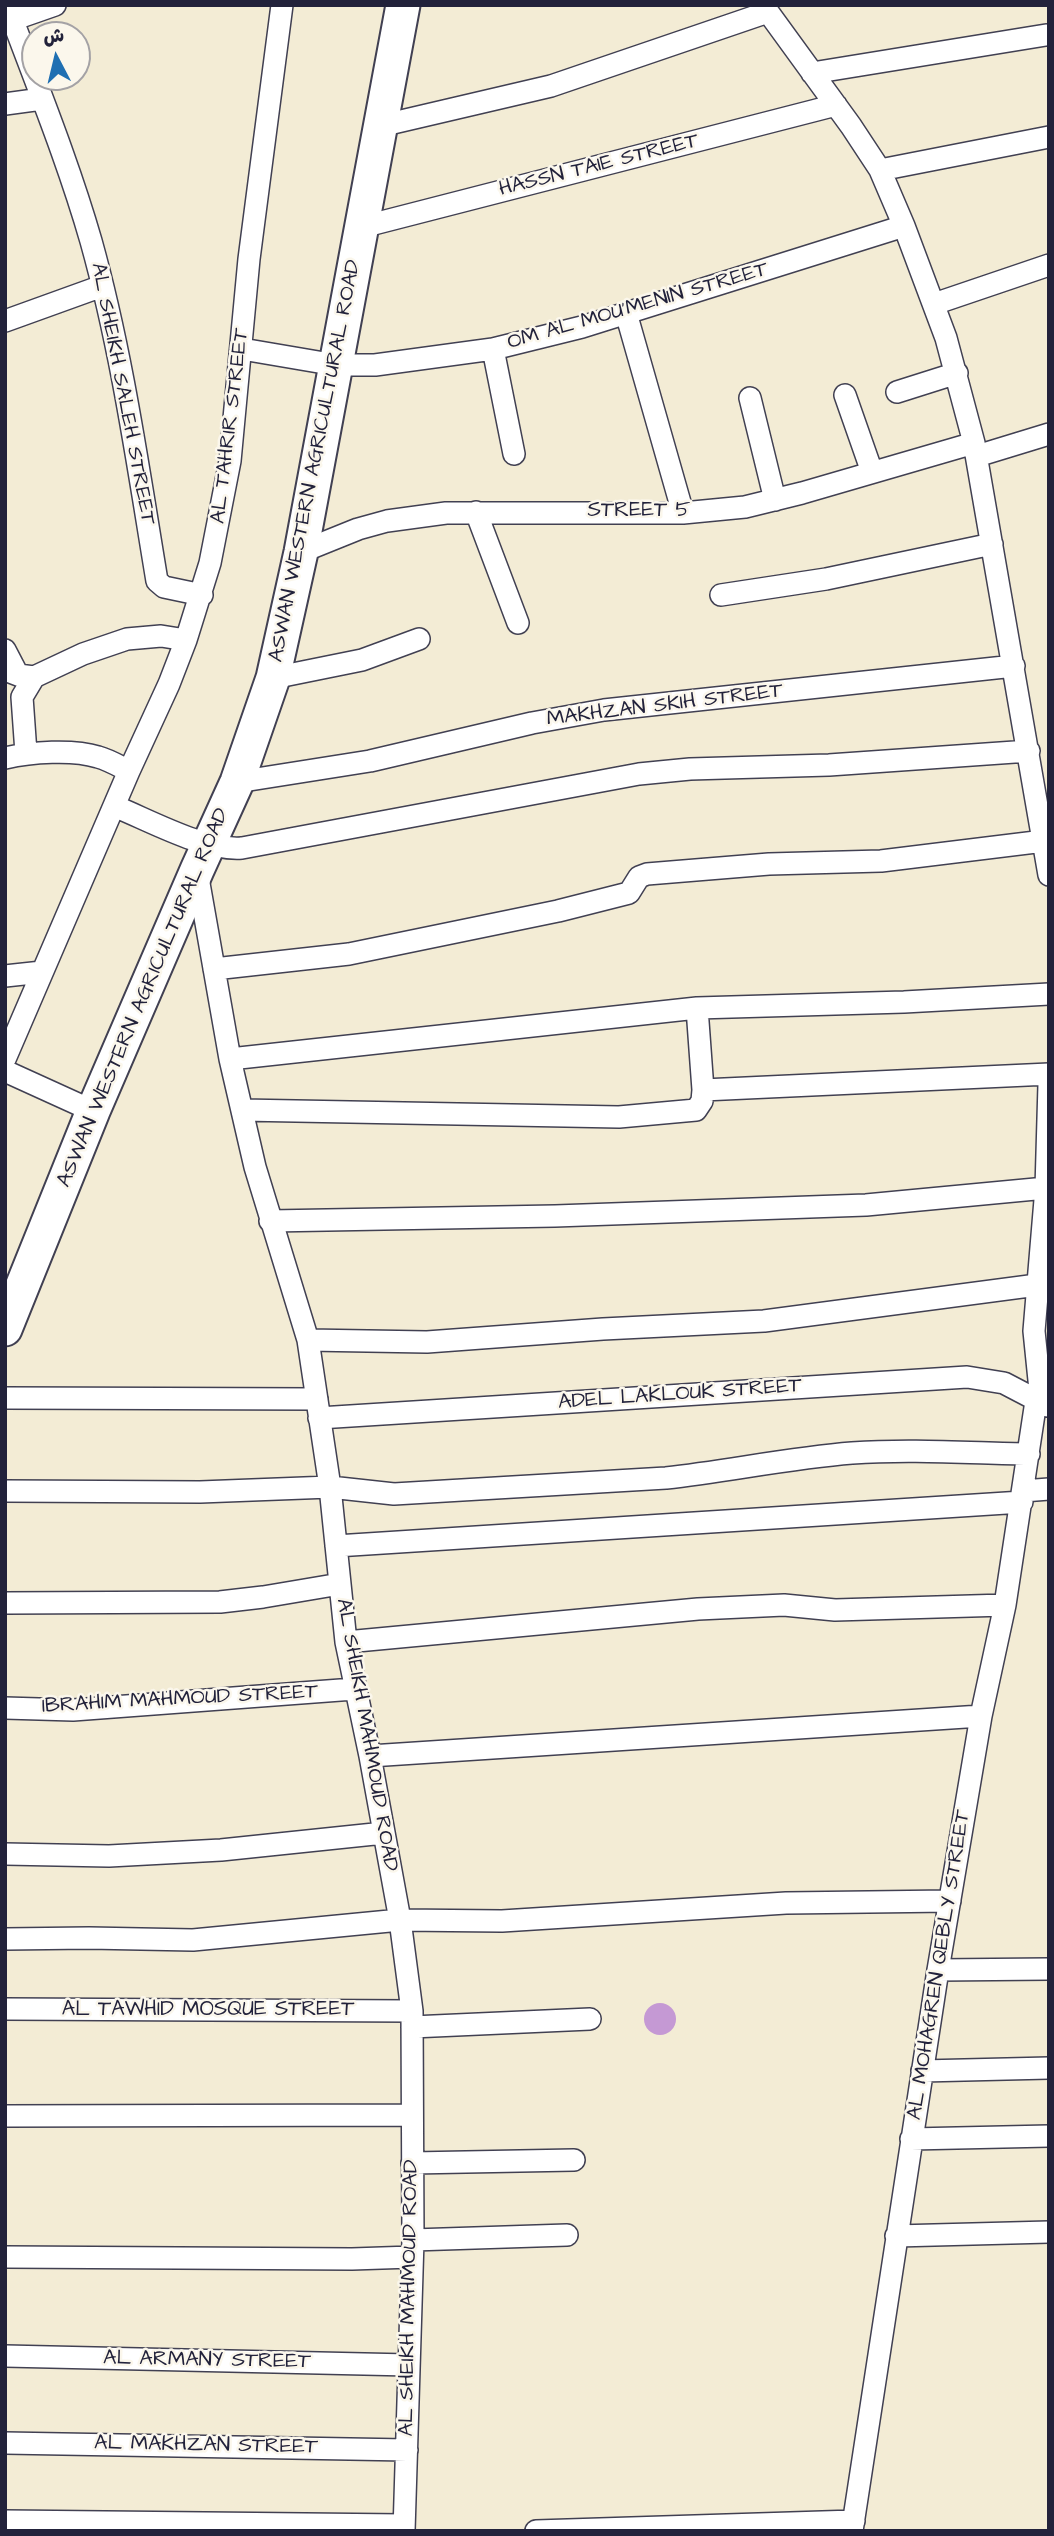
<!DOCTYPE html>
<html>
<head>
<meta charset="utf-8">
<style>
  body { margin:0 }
  #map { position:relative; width:1054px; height:2536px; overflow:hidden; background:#f3ecd5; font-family:"Architects Daughter","Playpen Sans Arabic",sans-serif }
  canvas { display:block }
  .frame { position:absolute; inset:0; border:7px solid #22223b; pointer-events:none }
  .north { position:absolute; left:21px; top:21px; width:70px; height:70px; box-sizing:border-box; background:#fbf7ec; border:2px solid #a4a2a5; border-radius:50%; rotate:353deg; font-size:19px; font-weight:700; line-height:28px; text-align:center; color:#22223b }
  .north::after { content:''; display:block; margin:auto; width:24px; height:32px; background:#1f6fb2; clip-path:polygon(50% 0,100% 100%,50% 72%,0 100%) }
</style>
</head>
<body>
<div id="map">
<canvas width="1054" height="2536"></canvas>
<div class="frame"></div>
<div class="north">ش</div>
</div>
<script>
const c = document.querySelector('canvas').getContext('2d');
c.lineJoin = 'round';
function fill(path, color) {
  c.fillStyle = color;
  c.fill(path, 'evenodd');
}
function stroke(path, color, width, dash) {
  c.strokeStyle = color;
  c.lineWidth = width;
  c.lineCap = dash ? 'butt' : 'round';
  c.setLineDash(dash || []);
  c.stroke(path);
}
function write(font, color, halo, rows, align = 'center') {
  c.font = font + ' "Architects Daughter",sans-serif';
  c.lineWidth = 5;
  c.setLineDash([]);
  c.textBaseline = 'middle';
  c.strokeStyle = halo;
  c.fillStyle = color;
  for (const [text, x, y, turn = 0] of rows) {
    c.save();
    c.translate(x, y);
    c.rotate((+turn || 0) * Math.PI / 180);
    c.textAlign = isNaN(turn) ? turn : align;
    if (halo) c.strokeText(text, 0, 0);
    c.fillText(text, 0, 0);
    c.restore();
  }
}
const building = new Path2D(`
  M644 2019a16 16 0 1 1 32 0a16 16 0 1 1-32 0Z`);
const street = new Path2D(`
  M7,5C36,83 68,161 91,241C122,352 138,467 157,581L164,587L202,595
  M763,5L851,126L880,170L904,226L946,338L974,443L1049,875
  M12,20L55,5
  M812,73L1046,35
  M5,104L42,99
  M380,126L551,86L768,12
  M880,170L1049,137
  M362,227L836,105
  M934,304L1049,265
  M626,313L683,513
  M5,321L102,286
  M242,349L336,365H375L493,349L582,327L904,226
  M493,349L514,454
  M897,392L957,373
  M845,395L872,472
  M750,398L775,500
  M977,456L1049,434
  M476,512L518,623
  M301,552L358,529L387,521L446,513H683L745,507L802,493L974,443
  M721,595L826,579L992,544
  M5,650L18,675
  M5,670L18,675L34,677L83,654L127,639L161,636L186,640
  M273,678L362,660L419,639
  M26,753L22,697L34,677
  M5,758C31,752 73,749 98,757C109,760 119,766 129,771
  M237,782L370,761L532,723L604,710L1014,666
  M114,806C149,820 204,851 242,848L639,774L690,769L829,765L1029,751
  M197,872L230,1059L255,1167L308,1340L330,1487L346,1642L370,1756L400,1920L412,2011L413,2240L404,2531
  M214,969L349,954L558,911L629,893L639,877L647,874L769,864L881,861L1044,841
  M5,976L42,972
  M5,1059L129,771L169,684L186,640L210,563L230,461L249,259L282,5
  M230,1059L697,1008L904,1002L1049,994
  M5,1071L93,1111
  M703,1090L1049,1074
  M242,1110L619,1117L696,1110L702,1101L703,1090L697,1008
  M270,1221L555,1216L866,1205L1046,1188
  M308,1340L427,1342L603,1329L764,1321L1037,1285L1049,1292
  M1040,1390L1034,1331L1046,1188L1049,1084
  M5,1398L317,1399
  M319,1418L967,1377L1004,1383L1048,1406
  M5,1491L200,1492L330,1487L394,1494L666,1478C728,1471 790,1458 852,1453C910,1449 970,1453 1029,1454
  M1023,1491L1049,1489
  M336,1546L1022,1502
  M5,1603L220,1602L263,1597L340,1584
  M346,1642L698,1609L784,1605L835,1610L1005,1605
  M5,1708L73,1710L354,1689
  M370,1756L981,1716
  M5,1854L109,1856L221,1850L384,1833
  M5,1939L89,1938L193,1940L400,1920L502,1921L786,1903L950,1901
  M938,1970L1049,1969
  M5,2009L412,2011
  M412,2027L590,2019
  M922,2071L1049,2068
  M5,2116L412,2115
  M911,2139L1049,2136
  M412,2163L574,2160
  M896,2236L1049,2232
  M413,2240L567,2235
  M5,2257L352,2259L412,2257
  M5,2356L409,2365
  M5,2443L407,2450
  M5,2521L404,2525
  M536,2531L854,2521
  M852,2531L938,1970L981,1716L1005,1605L1036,1401L1049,1370`);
const primary = new Path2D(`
  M5,1329L93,1111L197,870L237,782L273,678L301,552L403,5`);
const streetNames = [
  ["HASSN TAIE STREET",599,166,-14],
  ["OM AL MOU'MENIN STREET",638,307,-16],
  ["AL SHEIKH SALEH STREET",122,394,79],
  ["AL TAHRIR STREET",231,426,-83],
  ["ASWAN WESTERN AGRICULTURAL ROAD",316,461,-79],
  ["STREET 5",639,512],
  ["MAKHZAN SKIH STREET",665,706,-7],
  ["ASWAN WESTERN AGRICULTURAL ROAD",144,998,-67],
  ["ADEL LAKLOUK STREET",680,1395,-4],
  ["IBRAHIM MAHMOUD STREET",180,1700,-3],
  ["AL SHEIKH MAHMOUD ROAD",366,1735,80],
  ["AL MOHAGREN QEBLY STREET",940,1965,-81],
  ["AL TAWHID MOSQUE STREET",208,2011],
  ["AL SHEIKH MAHMOUD ROAD",410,2298,-89],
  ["AL ARMANY STREET",207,2361,1],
  ["AL MAKHZAN STREET",206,2446,1]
];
fill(building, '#c599d4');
stroke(street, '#414052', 24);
stroke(primary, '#414052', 37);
stroke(street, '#fff', 21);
stroke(primary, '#fff', 33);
write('21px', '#22223b', '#fbf7ec', streetNames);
</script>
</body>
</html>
